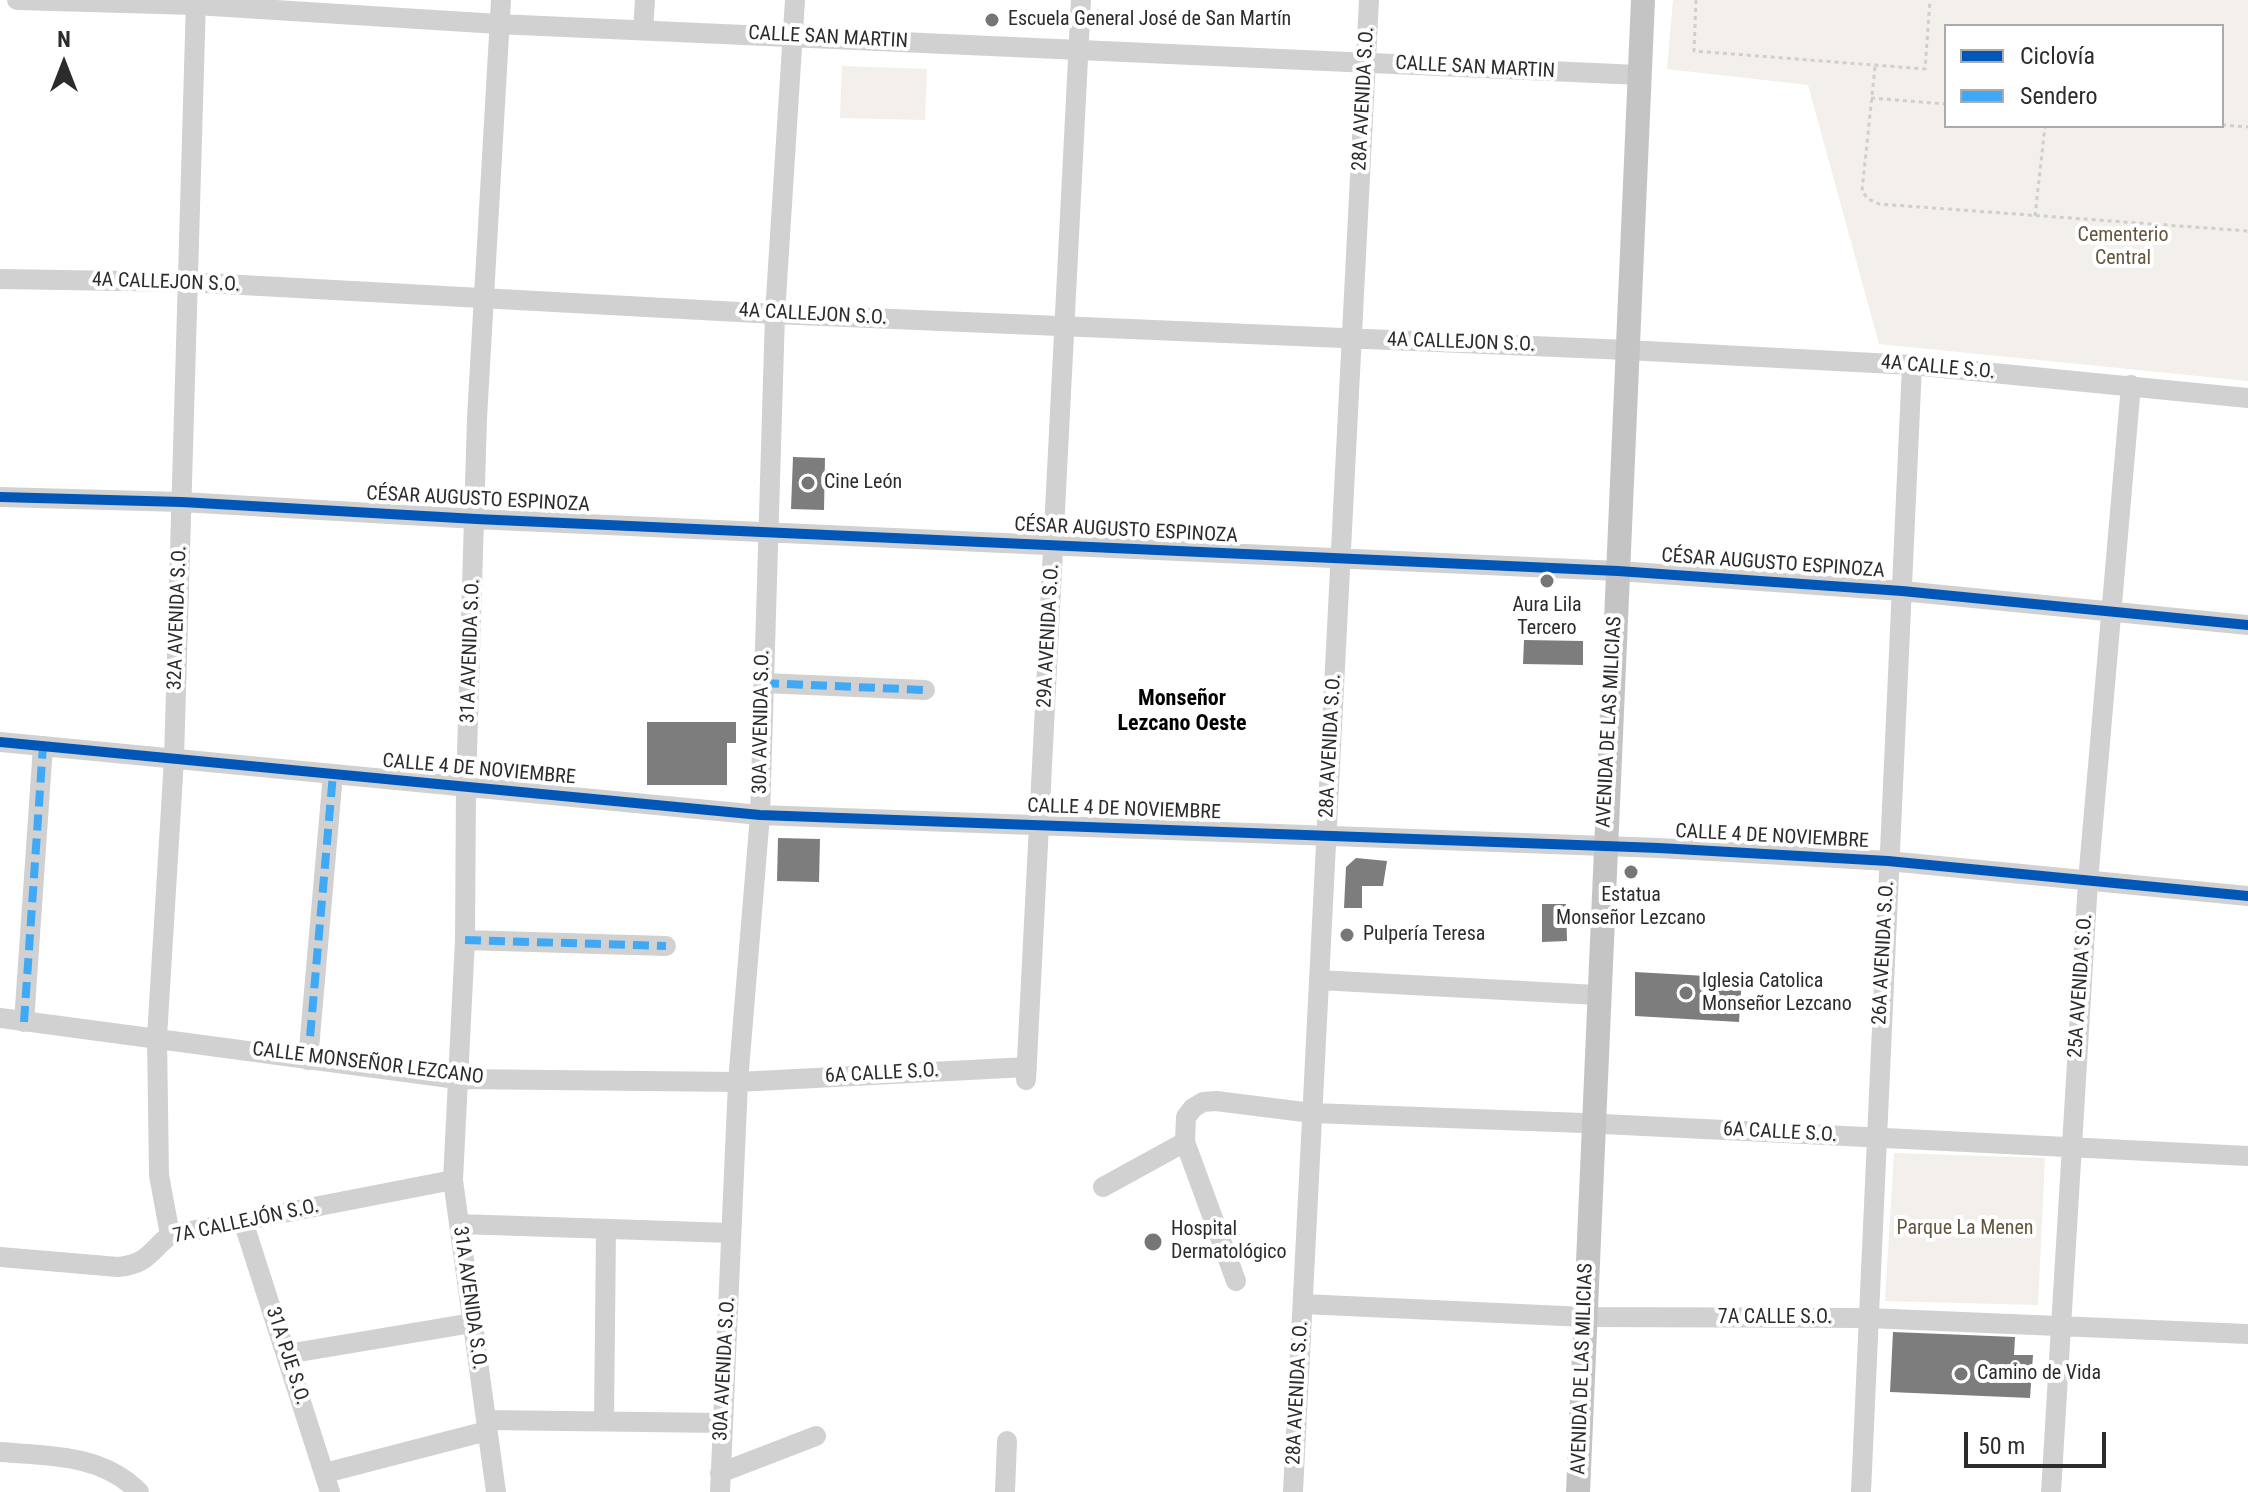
<!DOCTYPE html>
<html>
<head>
<meta charset="utf-8">
<style>
  body { margin:0 }
  #map { position:relative; width:2248px; height:1492px; overflow:hidden; background:#fff; font-family:"Roboto Condensed",sans-serif }
  canvas { display:block }
  .legend { position:absolute; left:1944px; top:24px; width:280px; height:104px; box-sizing:border-box; background:#fff; border:2px solid #ababab; margin:0; padding:10px 14px; list-style:none; font-size:24px; color:#2c2c2c }
  .legend li { display:flex; align-items:center; gap:16px; height:40px }
  .legend b { width:40px; border:2px solid #ababab }
  .north { position:absolute; left:24px; top:24px; width:80px; height:80px; -webkit-text-stroke:6px #fff; paint-order:stroke; rotate:0deg; font-size:22px; font-weight:700; line-height:32px; text-align:center; color:#2c2c2c }
  .north::after { content:''; display:block; margin:auto; width:28px; height:36px; background:#2c2c2c; clip-path:polygon(50% 0,100% 100%,50% 72%,0 100%) }
  .scale { position:absolute; left:1964px; top:1432px; width:142px; height:36px; box-sizing:border-box; border:4px solid #2c2c2c; border-top:0; padding-left:10px; font-size:24px; line-height:28px; white-space:nowrap; color:#2c2c2c; -webkit-text-stroke:6px #fff; paint-order:stroke }
</style>
</head>
<body>
<div id="map">
<canvas width="2248" height="1492"></canvas>
<ul class="legend">
<li><b style="height:10px;background:#0057b8"></b>Ciclovía</li>
<li><b style="height:10px;background:#3fa9f5"></b>Sendero</li>
</ul>
<div class="north">N</div>
<div class="scale">50 m</div>
</div>
<script>
const c = document.querySelector('canvas').getContext('2d');
c.lineJoin = 'round';
function fill(path, color) {
  c.fillStyle = color;
  c.fill(path, 'evenodd');
}
function stroke(path, color, width, dash) {
  c.strokeStyle = color;
  c.lineWidth = width;
  c.lineCap = dash ? 'butt' : 'round';
  c.setLineDash(dash || []);
  c.stroke(path);
}
function write(font, color, halo, rows, align = 'center') {
  c.font = font + ' "Roboto Condensed",sans-serif';
  c.lineWidth = 8;
  c.setLineDash([]);
  c.textBaseline = 'middle';
  c.strokeStyle = halo;
  c.fillStyle = color;
  for (const [text, x, y, turn = 0] of rows) {
    c.save();
    c.translate(x, y);
    c.rotate((+turn || 0) * Math.PI / 180);
    c.textAlign = isNaN(turn) ? turn : align;
    if (halo) c.strokeText(text, 0, 0);
    c.fillText(text, 0, 0);
    c.restore();
  }
}
const green = new Path2D(`
  M1673,0H2248V381L1879,344L1808,85L1667,69ZM1946,26H2222V126H1946Z
  M842,66L927,69L925,120L840,118Z
  M1894,1153L2045,1158L2038,1305L1885,1301Z`);
const building = new Path2D(`
  M793,457L825,458L824,510L791,509Z
  M1524,640L1583,641V665L1523,664Z
  M647,722H736V743H727V785H647Z
  M778,838L820,839L819,882L777,881Z
  M1356,858L1387,861L1383,886H1362V908H1344L1346,867Z
  M1542,904H1566L1567,941L1542,942Z
  M1635,972L1742,978L1739,1022L1635,1016Z
  M1893,1332L2015,1337L2014,1355H2033L2030,1398L1890,1392Z`);
const path = new Path2D(`
  M1696,0L1694,51L1925,69L1930,0
  M1875,67L1862,191L1868,199L1879,204L2248,231
  M1871,98L1946,104
  M2222,125L2248,127
  M2035,216L2045,126`);
const minor = new Path2D(`
  M17,0L196,5L498,24L1639,75
  M643,30L645,0
  M0,279L187,282L775,314L1627,350L1912,365L2248,398
  M0,497L182,502L476,519L1618,571L1902,591L2248,625
  M763,683L925,690
  M0,742L760,815L1659,848L1888,861L2248,896
  M465,940L666,946
  M1319,980L1597,995
  M0,1018L457,1079L738,1082L1027,1067
  M24,1022L43,746
  M308,1060L333,774
  M1026,1080L1081,0
  M1103,1187L1185,1142
  M243,1221L330,1492
  M459,1224L731,1233
  M170,1235L159,1175L157,1037L174,759L196,0
  M0,1257L118,1267C148,1264 149,1252 170,1235L453,1180
  M1236,1281L1185,1142L1186,1117L1193,1108L1203,1102L1216,1101L1312,1113L1583,1123L2248,1156
  M1303,1304L1585,1317L1868,1318L2248,1334
  M287,1354L472,1323
  M486,1420L723,1423
  M604,1421L606,1229
  M0,1452C49,1456 102,1454 139,1492
  M325,1473L487,1431
  M720,1473L816,1436
  M496,1492L453,1180L465,940L466,787L477,418L501,0
  M720,1492L738,1082L760,815L775,314L795,0
  M1005,1492L1007,1441
  M1293,1492L1369,0
  M1861,1492L1912,365
  M2051,1492L2088,881L2131,385`);
const major = new Path2D(`
  M1578,1492L1643,0`);
const quiet = new Path2D(`
  M763,683L925,690
  M465,940L666,946
  M24,1022L43,746
  M308,1060L333,774`);
const cycleway = new Path2D(`
  M0,497L182,502L476,519L1618,571L1902,591L2248,625
  M0,742L760,815L1659,848L1888,861L2248,896`);
const markers = [
  [992,20,8,"#767676"],
  [808,483,8,"#767676"],
  [1547,581,8,"#767676"],
  [1631,872,8,"#767676"],
  [1347,935,8,"#767676"],
  [1686,993,8,"#767676"],
  [1153,1242,10,"#767676"],
  [1961,1374,8,"#767676"]
];
const poiNames = [
  ["Escuela General José de San Martín",1008,20],
  ["Cine León",824,483],
  ["Aura Lila",1547,606,"center"],
  ["Tercero",1547,629,"center"],
  ["Estatua",1631,896,"center"],
  ["Monseñor Lezcano",1631,919,"center"],
  ["Pulpería Teresa",1363,935],
  ["Iglesia Catolica",1702,982],
  ["Monseñor Lezcano",1702,1005],
  ["Hospital",1171,1230],
  ["Dermatológico",1171,1253],
  ["Camino de Vida",1977,1374]
];
const streetNames = [
  ["CALLE SAN MARTIN",828,38,3],
  ["CALLE SAN MARTIN",1475,68,3],
  ["28A AVENIDA S.O.",1364,99,-87],
  ["4A CALLEJON S.O.",166,283,2],
  ["4A CALLEJON S.O.",813,315,3],
  ["4A CALLEJON S.O.",1461,343,2],
  ["4A CALLE S.O.",1938,368,5],
  ["CÉSAR AUGUSTO ESPINOZA",478,500,3],
  ["CÉSAR AUGUSTO ESPINOZA",1126,531,3],
  ["CÉSAR AUGUSTO ESPINOZA",1773,564,4],
  ["32A AVENIDA S.O.",178,618,-88],
  ["29A AVENIDA S.O.",1049,636,-87],
  ["31A AVENIDA S.O.",471,651,-88],
  ["30A AVENIDA S.O.",762,722,-89],
  ["AVENIDA DE LAS MILICIAS",1610,722,-87],
  ["28A AVENIDA S.O.",1331,746,-87],
  ["CALLE 4 DE NOVIEMBRE",479,770,5],
  ["CALLE 4 DE NOVIEMBRE",1124,810,2],
  ["CALLE 4 DE NOVIEMBRE",1772,837,3],
  ["26A AVENIDA S.O.",1884,953,-87],
  ["25A AVENIDA S.O.",2081,986,-86],
  ["CALLE MONSEÑOR LEZCANO",368,1064,7],
  ["6A CALLE S.O.",882,1074,-3],
  ["6A CALLE S.O.",1780,1133,3],
  ["7A CALLEJÓN S.O.",246,1222,-12],
  ["31A AVENIDA S.O.",469,1298,82],
  ["7A CALLE S.O.",1775,1318],
  ["31A PJE S.O.",287,1356,72],
  ["30A AVENIDA S.O.",725,1369,-87],
  ["AVENIDA DE LAS MILICIAS",1583,1369,-88],
  ["28A AVENIDA S.O.",1298,1393,-87]
];
const parkNames = [
  ["Cementerio",2123,236],
  ["Central",2123,259],
  ["Parque La Menen",1965,1229]
];
const neighbourhoodNames = [
  ["Monseñor",1182,699],
  ["Lezcano Oeste",1182,724]
];
fill(green, '#f3efeb');
fill(building, '#7d7d7d');
stroke(path, '#cfcfcf', 3, [4, 4]);
stroke(minor, '#d1d1d1', 20);
stroke(major, '#c4c4c4', 24);
stroke(quiet, '#3fa9f5', 8, [16, 8]);
stroke(cycleway, '#0057b8', 10);
for (const [x, y, r, color] of markers) {
  const dot = new Path2D();
  dot.arc(x, y, r, 0, 2 * Math.PI);
  c.fillStyle = color;
  c.fill(dot);
  stroke(dot, '#fff', 3);
}
write('20px', '#2c2c2c', '#fff', poiNames, 'left');
write('20px', '#2c2c2c', '#fff', streetNames);
write('20px', '#65553d', '#fff', parkNames);
write('bold 22px', '#000', '#fff', neighbourhoodNames);
</script>
</body>
</html>
